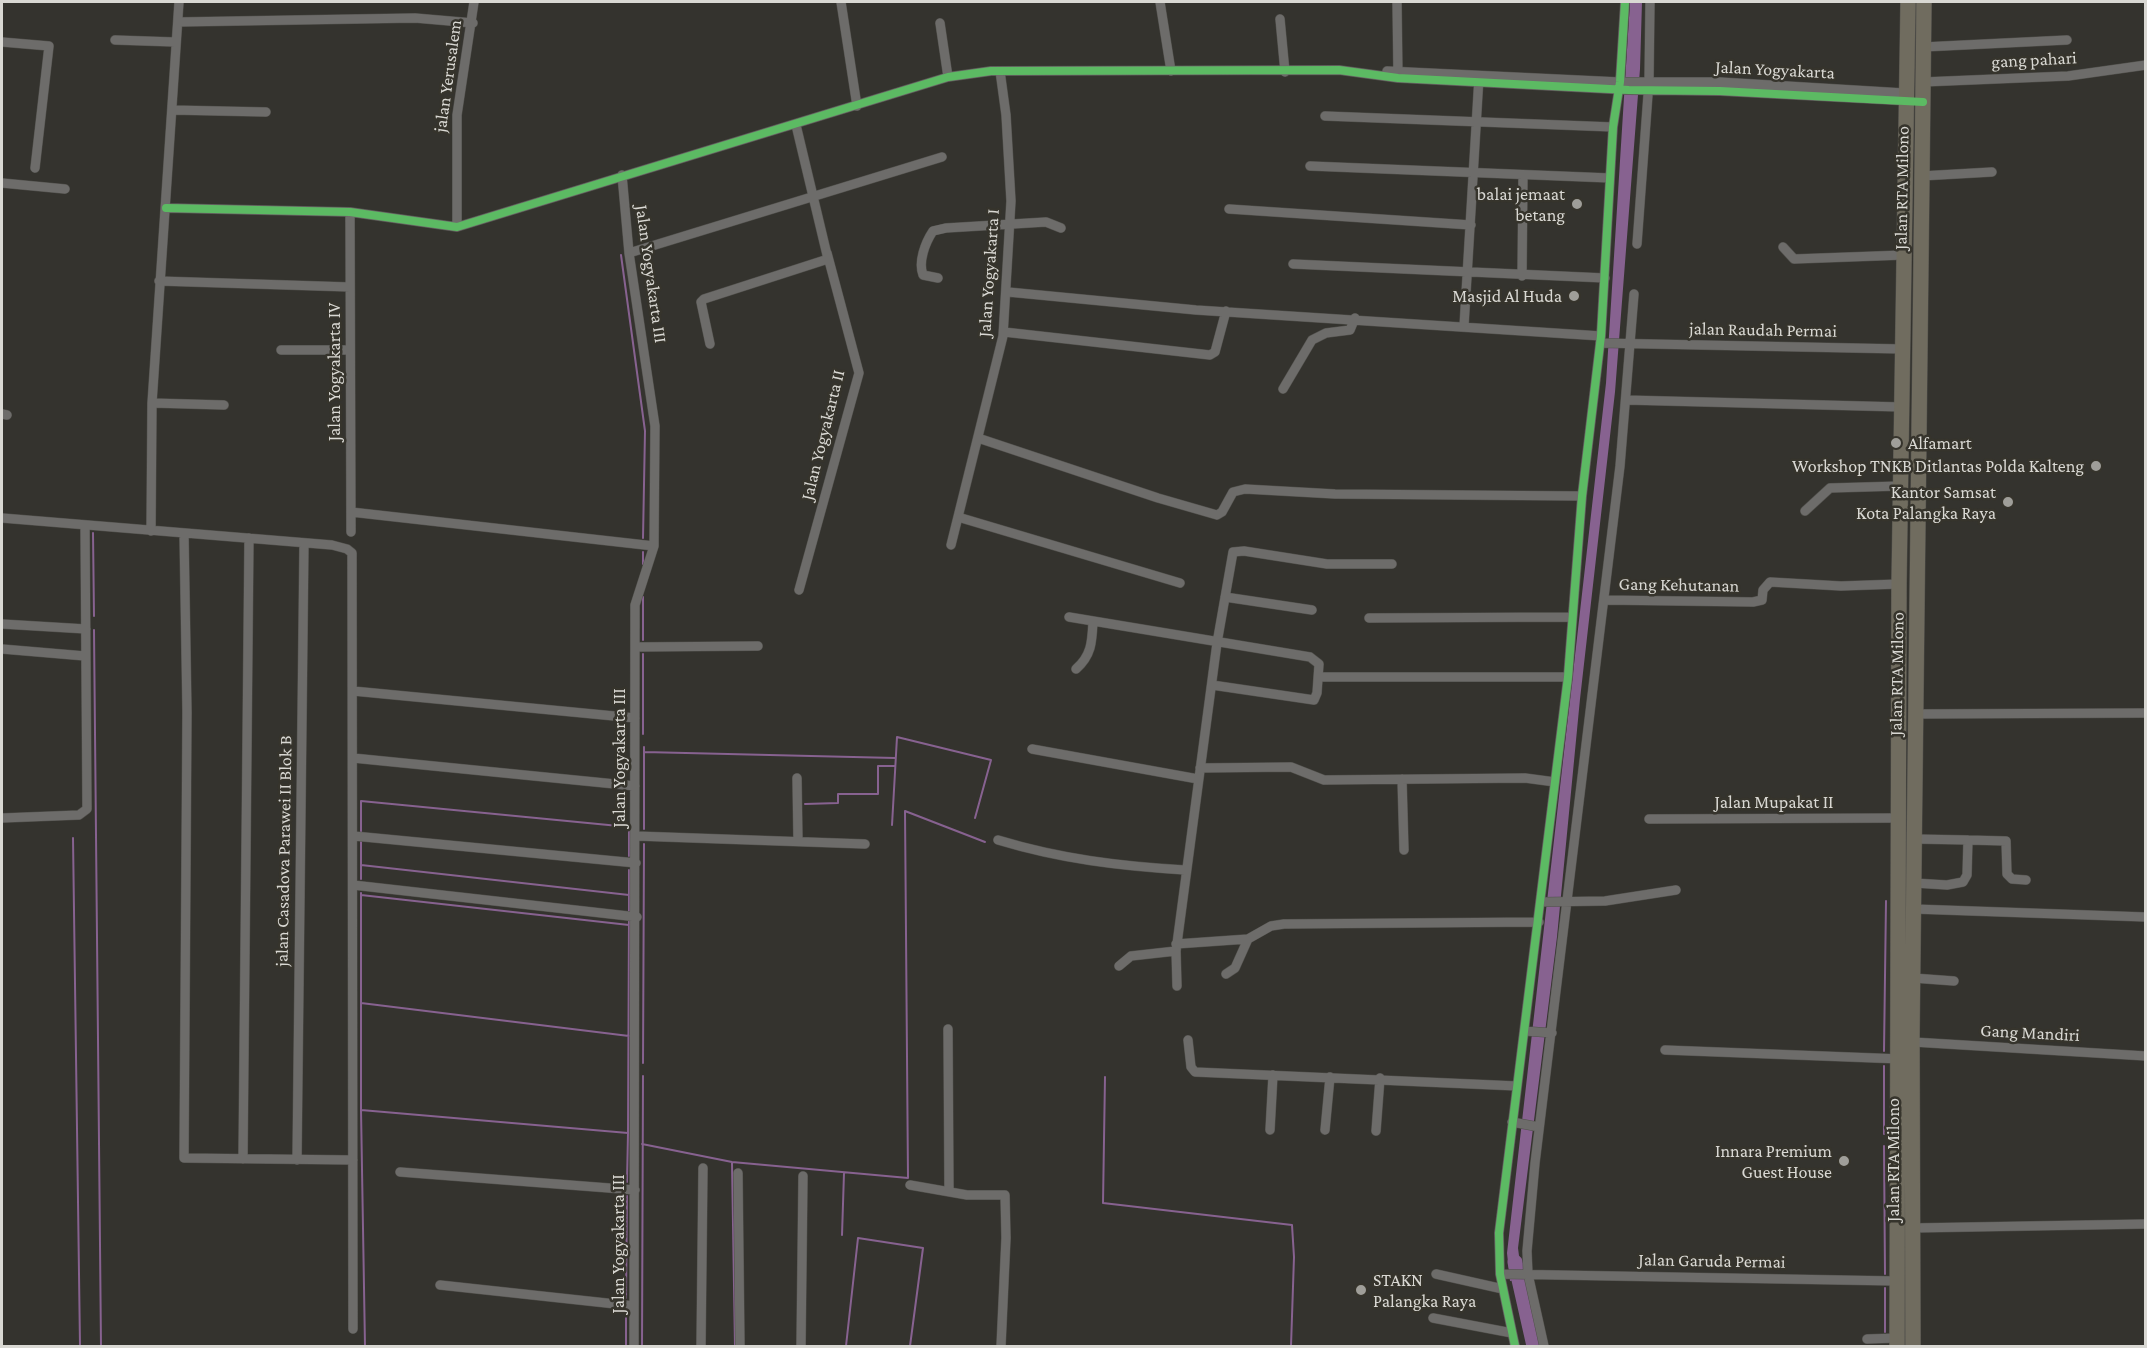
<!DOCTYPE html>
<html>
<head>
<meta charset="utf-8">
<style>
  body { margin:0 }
  #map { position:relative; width:2147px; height:1348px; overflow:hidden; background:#34332e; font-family:"Crimson Pro",serif }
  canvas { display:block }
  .frame { position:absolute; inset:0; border:3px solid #d9d8d3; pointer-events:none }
</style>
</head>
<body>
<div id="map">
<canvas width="2147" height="1348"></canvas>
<div class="frame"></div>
</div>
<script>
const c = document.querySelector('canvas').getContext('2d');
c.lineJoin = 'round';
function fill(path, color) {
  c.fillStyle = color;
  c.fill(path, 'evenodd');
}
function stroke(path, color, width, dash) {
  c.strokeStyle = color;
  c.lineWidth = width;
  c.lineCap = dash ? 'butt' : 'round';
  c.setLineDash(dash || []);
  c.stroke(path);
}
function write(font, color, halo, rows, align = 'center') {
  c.font = font + ' "Crimson Pro",serif';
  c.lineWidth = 5;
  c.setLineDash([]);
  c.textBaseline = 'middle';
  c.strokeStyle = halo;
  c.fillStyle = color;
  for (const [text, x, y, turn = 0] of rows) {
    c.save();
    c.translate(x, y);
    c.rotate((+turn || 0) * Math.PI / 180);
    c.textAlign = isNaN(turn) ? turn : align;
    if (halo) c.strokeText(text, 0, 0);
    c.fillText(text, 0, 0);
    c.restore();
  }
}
const water = new Path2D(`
  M1630,2H1642L1640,69L1615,392L1580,699L1557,937L1518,1248L1522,1279L1510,1281L1507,1253L1606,383Z`);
const stream = new Path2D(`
  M621,255L645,431L643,538
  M93,533L94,616
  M643,552V564
  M643,597V640
  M94,630L101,1346
  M643,654V734
  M644,747V829
  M644,752L895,758
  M805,804L838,803V794H878V766H895
  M892,825L897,737L991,760L975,818
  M361,834V801L629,827V856
  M73,838L80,1346
  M361,840V879
  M361,865L629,895
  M629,870V914
  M361,893V1110
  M361,895L629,925
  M361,1003L629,1036
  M1884,1051L1886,901
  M643,1063L644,844
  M1884,1066V1134
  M1105,1077L1103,1203L1292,1225L1294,1257L1291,1346
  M628,1133L629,920
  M642,1144L732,1162L908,1178L905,811L985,842
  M1884,1146L1885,1274
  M732,1163L735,1346
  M842,1235L844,1173
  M1885,1288V1332
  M626,1298L627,1196
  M365,1346L361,1110L628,1133L627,1182
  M626,1346V1313
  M642,1346L643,1076
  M846,1346L858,1238L923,1248L910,1346`);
const river = new Path2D(`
  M1515,1262L1534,1346`);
const minor = new Path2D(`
  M841,2L857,106
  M1160,2L1171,71
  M1397,2L1398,76
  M1280,19L1285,72
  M178,22L415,18L473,23
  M940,23L948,77
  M115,40L175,42
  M2,42L49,46L35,168
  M1923,47L2067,40
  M1387,71L1620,82H1720L1904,93
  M1923,82L2068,76L2146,65
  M172,110L266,112
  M1325,116L1613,127
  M1310,166L1610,178
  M622,175L629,253L655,426L654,546L635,605L634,1346
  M1921,176L1992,172
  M2,183L65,189
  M166,208L350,212L457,227L948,77L991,71L1339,70L1398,78L1629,90L1720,91L1911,101
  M1229,209L1471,225
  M350,212L351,532
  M457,227V115L474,2
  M1637,244L1649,81L1650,2
  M1783,247L1794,259L1904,255
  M629,253L942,157
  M1293,264L1605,278
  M1522,276L1523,176
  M938,278L923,275C918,262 925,243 933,231L946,228L1046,222L1061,228
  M159,281L350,287
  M1008,292L1196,310L1601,336
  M1464,326L1479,77
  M1004,332L1210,355L1215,352L1226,311
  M1600,343L1903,349
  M710,344L701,302L704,299L828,259L796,125
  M281,350H350
  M1283,389L1312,340L1326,333L1350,330L1355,318
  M1626,400L1902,407
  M152,403L224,405
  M2,414L7,415
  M978,438L1158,498L1217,515L1222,512L1233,492L1245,489L1335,494L1582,496
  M1805,511L1830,488L1900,486
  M351,512L654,546
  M958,517L1180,583
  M2,518L332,545L347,549L352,553L353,1329
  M151,531L152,403L179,2
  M184,533L187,712L184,1158L353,1160
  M951,545L1003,336L1011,201L1006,115L1000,71
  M799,590L859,373L827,253
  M1225,597L1312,610
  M1604,600L1753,602L1762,600L1763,590L1770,582L1841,586L1899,584
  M1069,617L1310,657L1319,664L1317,693L1314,700L1212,685
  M1369,618L1572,617
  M2,624L86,629
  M636,647L758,646
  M2,649L85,656
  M1076,669C1092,655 1092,641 1093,621
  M1319,677H1568
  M353,691L635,718
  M1916,714L2146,713
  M1032,749L1198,779
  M353,758L635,786
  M1200,768L1291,767L1324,780L1525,778L1555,782
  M797,778L798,841
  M1402,779L1404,850
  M2,818L79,815L87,809L85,525
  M1649,819L1898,818
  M354,836L636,863
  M636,836L865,844
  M998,840C1061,859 1119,866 1185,870
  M1968,840L2006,841L2007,874L2012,879L2026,880
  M1914,883L1947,885L1963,882L1967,875L1968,840L1915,839
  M353,885L637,917
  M1541,902L1605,901L1676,890
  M1914,909L2146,917
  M1176,944L1248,939L1271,926L1284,924L1539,922
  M1176,951L1177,986
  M1119,966L1131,956L1176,951L1217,643L1233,552L1244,551L1327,564H1392
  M1226,974L1235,968L1248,939
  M1913,978L1954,981
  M948,1029L949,1190
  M1525,1031L1552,1033
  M1188,1040L1191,1067L1195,1072L1517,1086
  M1913,1042L2146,1056
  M1665,1050L1901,1059
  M1512,1122L1539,1127
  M1270,1130L1273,1075
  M1325,1130L1330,1077
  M1376,1131L1380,1078
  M243,1159L249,538
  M297,1160L304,543
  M400,1172L635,1190
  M738,1173L740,1346
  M910,1185L967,1195H1005L1006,1238L1001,1346
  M1912,1228L2146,1224
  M1436,1274L1503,1289
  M1500,1274L1896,1281
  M440,1285L634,1306
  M1433,1318L1512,1333
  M1867,1339L1897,1338
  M701,1346L703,1168
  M801,1346L803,1176
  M1515,1346L1500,1274L1499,1233L1568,677L1582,496L1601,336L1613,127L1620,82L1625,2
  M1544,1346L1528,1274L1527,1251L1535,1163L1620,466L1634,294`);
const trunk = new Path2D(`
  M1897,1346L1899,584L1908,2
  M1913,1346L1912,1036L1924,2`);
const cycleway = new Path2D(`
  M166,208L350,212L457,227L948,77L991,71L1339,70L1398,78L1629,90L1720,91L1923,102
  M1515,1346L1500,1274L1499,1233L1568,677L1582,496L1601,336L1613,127L1620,82L1625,2`);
const markers = [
  [1577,204,6,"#9f9e99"],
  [1574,296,6,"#9f9e99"],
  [1896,443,6,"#9f9e99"],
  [2096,466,6,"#9f9e99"],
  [2008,502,6,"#9f9e99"],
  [1844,1161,6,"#9f9e99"],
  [1361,1290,6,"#9f9e99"]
];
const streetNames = [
  ["gang pahari",2034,60,-3],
  ["Jalan Yogyakarta",1775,70,3],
  ["jalan Yerusalem",448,76,-82],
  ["Jalan RTA Milono",1902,188,-89],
  ["Jalan Yogyakarta I",989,273,-86],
  ["Jalan Yogyakarta III",651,274,82],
  ["jalan Raudah Permai",1763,330,1],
  ["Jalan Yogyakarta IV",334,372,-90],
  ["Jalan Yogyakarta II",823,435,-76],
  ["Gang Kehutanan",1679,585,1],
  ["Jalan RTA Milono",1897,674,-89],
  ["Jalan Yogyakarta III",619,758,-90],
  ["Jalan Mupakat II",1774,802],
  ["jalan Casadova Parawei II Blok B",284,851,-89],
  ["Gang Mandiri",2030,1033,3],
  ["Jalan RTA Milono",1893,1160,-90],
  ["Jalan Yogyakarta III",618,1244,-90],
  ["Jalan Garuda Permai",1712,1261,1]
];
const poiNames = [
  ["balai jemaat",1565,194],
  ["betang",1565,215],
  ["Masjid Al Huda",1562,296],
  ["Alfamart",1908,443,"left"],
  ["Workshop TNKB Ditlantas Polda Kalteng",2084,466],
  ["Kantor Samsat",1996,492],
  ["Kota Palangka Raya",1996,513],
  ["Innara Premium",1832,1151],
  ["Guest House",1832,1172],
  ["STAKN",1373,1280,"left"],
  ["Palangka Raya",1373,1301,"left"]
];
fill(water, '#876290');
stroke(stream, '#876290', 2);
stroke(river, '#876290', 15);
stroke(minor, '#51504c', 10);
stroke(trunk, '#51504c', 16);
stroke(minor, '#6d6c6a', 9);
stroke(trunk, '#706c5f', 15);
stroke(cycleway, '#5cba63', 8);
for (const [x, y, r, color] of markers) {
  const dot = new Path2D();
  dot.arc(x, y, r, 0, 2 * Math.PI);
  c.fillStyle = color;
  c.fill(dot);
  stroke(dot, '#36342c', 2);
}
write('18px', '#d9d8d3', '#36342c', streetNames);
write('18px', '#d9d8d3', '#36342c', poiNames, 'right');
</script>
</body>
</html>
